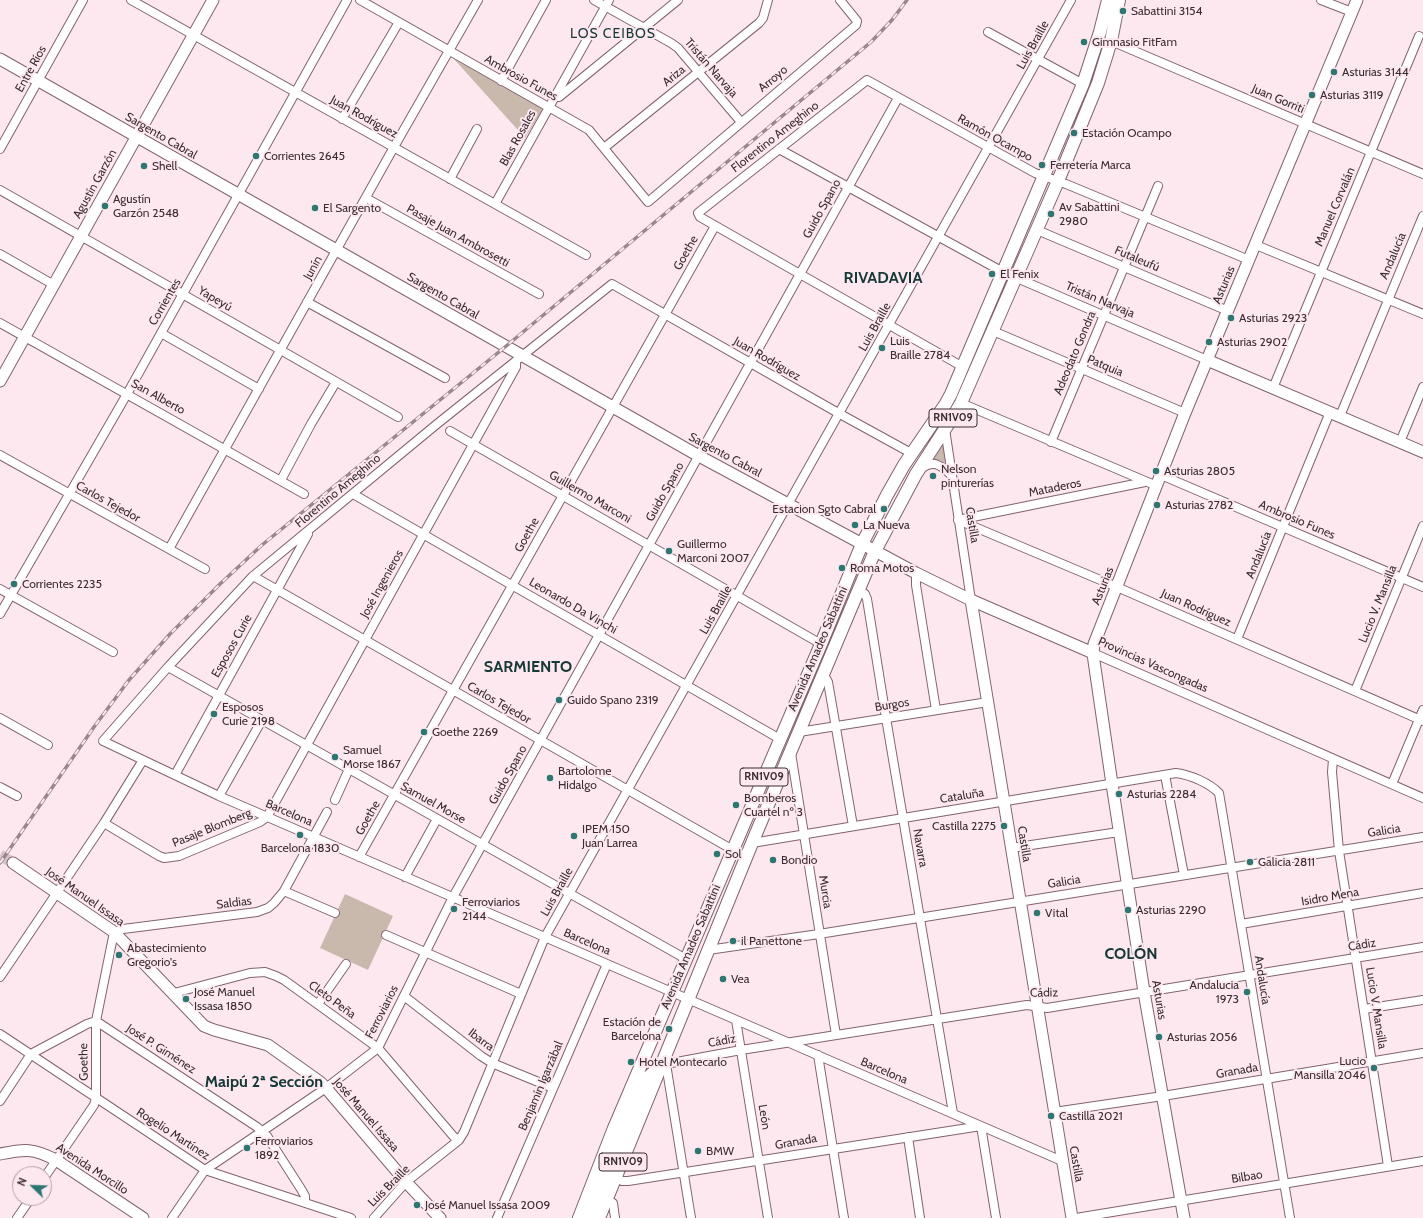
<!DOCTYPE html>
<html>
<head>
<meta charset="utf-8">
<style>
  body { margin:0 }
  #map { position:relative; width:1423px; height:1218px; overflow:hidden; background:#fee8f0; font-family:Cabin,sans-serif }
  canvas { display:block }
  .north { position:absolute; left:12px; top:1166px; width:40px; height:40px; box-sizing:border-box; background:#fee8f0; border:1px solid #b09da4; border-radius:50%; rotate:293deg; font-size:11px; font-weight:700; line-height:16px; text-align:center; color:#3b2d33 }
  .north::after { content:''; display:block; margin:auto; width:14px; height:18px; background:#2e7771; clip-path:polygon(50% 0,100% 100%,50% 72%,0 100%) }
</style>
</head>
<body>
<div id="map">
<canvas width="1423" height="1218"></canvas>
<div class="north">N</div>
</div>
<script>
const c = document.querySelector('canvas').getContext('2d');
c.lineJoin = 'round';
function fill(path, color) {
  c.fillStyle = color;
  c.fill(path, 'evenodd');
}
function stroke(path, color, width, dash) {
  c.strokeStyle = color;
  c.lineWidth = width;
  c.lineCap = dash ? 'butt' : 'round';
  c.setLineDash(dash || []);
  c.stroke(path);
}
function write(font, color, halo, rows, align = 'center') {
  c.font = font + ' Cabin,sans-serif';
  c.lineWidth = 4;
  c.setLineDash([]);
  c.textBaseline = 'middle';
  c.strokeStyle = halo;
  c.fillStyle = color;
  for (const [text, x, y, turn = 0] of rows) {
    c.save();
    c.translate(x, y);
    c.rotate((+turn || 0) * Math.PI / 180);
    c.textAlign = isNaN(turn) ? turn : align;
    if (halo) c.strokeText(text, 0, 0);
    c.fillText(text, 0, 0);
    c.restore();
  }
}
const green = new Path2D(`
  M454,59L541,107L542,110L525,138Z
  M942,440L947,464L940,460H930Z
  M345,894L393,916L368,970L320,948Z`);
const secondaryTunnel = new Path2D(`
  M0,855L13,863`);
const street = new Path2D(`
  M131,0L586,255
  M360,0L589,130L648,202L856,25L857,21L840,0
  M594,0L671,43L678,48L741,122
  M1321,0L1352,12
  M988,32L1083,84
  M1111,41L1423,174
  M501,81L546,0
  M554,97H559L678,0
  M342,119L399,22
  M604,148L759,23L763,18L768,0
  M0,149L83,0
  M779,149L1003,272L1207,360
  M450,179L477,129
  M0,190L398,417
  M366,198L539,294
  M495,204L609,0
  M1037,230L1228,311
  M1256,245L1423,314
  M0,254L54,285
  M307,302L445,378
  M0,323L304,494
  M993,331L1185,413
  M161,333L259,389
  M963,367L700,217L698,213L867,80L1035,173L1066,184L1249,260
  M1273,388L1419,36
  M961,403L1157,486
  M1340,416L1423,216
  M945,429L971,600
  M450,431L821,644
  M1051,442L1158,186
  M1400,442L1423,387
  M911,453L840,414L612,284L437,424L253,576L168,667L103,741L219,796L1062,1161
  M0,455L205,569
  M921,469C933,459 941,465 951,475
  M1161,475L1423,587
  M281,480L311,424L336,382
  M353,494L780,739
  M958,520L1117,587L1423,721
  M958,520L1145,482
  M169,549L394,147L478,0
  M916,573V585L936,710
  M253,576L733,850
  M0,589L113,652
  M859,590L865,594L867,599L886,718L953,1113
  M0,614L127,394L347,0
  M1237,639L1330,412
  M1093,653L1423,798
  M168,667L686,959
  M824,675L828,682L853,826
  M1355,691L1423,526
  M0,718L48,745
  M799,732L988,702
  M791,753L836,1035
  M1333,759L1332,772L1339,851L1388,1166
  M175,775L308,534
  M1165,775L1184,875
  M1392,784L1423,710
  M0,787L17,796
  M219,796L262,720
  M335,800L349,769
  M104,823L159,856L164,858L179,856L260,822L267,817L516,367V361
  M752,843L1176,773C1191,775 1209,783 1219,793L1290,1218
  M1011,848L1119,832
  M359,857L715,226
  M405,877L437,819
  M284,891L335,913
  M1241,924L1423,893
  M386,935L521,994
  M708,950L819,934L1423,837
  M0,977L104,823L143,760
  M174,993L250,973L265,972L276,976L284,980L378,1048L454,1137L459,1140
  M404,996L481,1056L492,1063L553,1088
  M318,1004L346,964
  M1364,1009L1423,1000
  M736,1020L768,1218
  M0,1034L205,1170L351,1218
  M818,1055L844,1218
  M662,1061L666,1064L691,1218
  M666,1064L741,1050L1027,1005L1047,1008L1423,947
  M0,1101L31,1054L87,1024L96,1021L257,1127L267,1136L301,1189L305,1196V1202
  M1054,1112L1163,1096L1423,1053
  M908,1137L920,1218
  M616,1177L622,1181H628L981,1126L996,1218
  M44,1178L94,1105L96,1098V1021L114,932L123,929L257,912L268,908L274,903L284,891L327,812
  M607,1200L613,1203L615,1218
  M17,1218L31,1198
  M172,1218L205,1170L326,1088L378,1048L453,897L898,98
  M374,1218L406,1182L459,1140L464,1132L545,937L1071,0
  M497,1218L607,964
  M1076,1218L1423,1161`);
const secondary = new Path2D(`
  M0,59L699,456L916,573L971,600L1093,653
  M1207,360L1423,452
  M0,381L213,0
  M971,600L1072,1218
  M13,863L114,932L204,1026L214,1030L268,1045L320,1082L326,1088L406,1182L440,1218
  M0,1154C25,1149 33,1148 56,1160L143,1218
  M1184,1218L1144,992L1112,784L1094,661L1093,653L1094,644L1185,413L1357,0`);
const primary = new Path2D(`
  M579,1218L614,1128L821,644L862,544L887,495L904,465L945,405L951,394L1083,84L1100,32L1108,0
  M590,1218L641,1090L647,1078L655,1071
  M599,1218L752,843L875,551L916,474L954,415L961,403L1058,181L1098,83L1111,41L1119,0`);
const rail = new Path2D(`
  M0,863L94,727L129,680L170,634L220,584L262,545L505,347L871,42L892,20L907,0`);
const markers = [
  [1123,11,4,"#2e7771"],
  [1084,42,4,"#2e7771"],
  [1334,72,4,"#2e7771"],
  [1312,95,4,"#2e7771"],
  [1074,133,4,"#2e7771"],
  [256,156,4,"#2e7771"],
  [1042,165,4,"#2e7771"],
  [144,166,4,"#2e7771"],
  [105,206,4,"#2e7771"],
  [315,208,4,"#2e7771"],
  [1051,214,4,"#2e7771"],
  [992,274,4,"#2e7771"],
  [1231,318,4,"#2e7771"],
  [1209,342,4,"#2e7771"],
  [882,348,4,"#2e7771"],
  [1156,471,4,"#2e7771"],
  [933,476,4,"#2e7771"],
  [1157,505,4,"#2e7771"],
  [884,509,4,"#2e7771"],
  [855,525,4,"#2e7771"],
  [669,551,4,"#2e7771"],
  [842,568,4,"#2e7771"],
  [14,584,4,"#2e7771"],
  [559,700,4,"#2e7771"],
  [214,714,4,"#2e7771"],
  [424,732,4,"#2e7771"],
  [335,757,4,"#2e7771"],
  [550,778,4,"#2e7771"],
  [1119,794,4,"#2e7771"],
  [736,805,4,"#2e7771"],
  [1004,826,4,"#2e7771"],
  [300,835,4,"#2e7771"],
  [574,836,4,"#2e7771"],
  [717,854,4,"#2e7771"],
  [773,860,4,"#2e7771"],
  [1250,862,4,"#2e7771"],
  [454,909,4,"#2e7771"],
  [1128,910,4,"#2e7771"],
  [1037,913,4,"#2e7771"],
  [733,941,4,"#2e7771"],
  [119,955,4,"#2e7771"],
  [723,979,4,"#2e7771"],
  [1247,992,4,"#2e7771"],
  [186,999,4,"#2e7771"],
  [669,1029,4,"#2e7771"],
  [1159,1037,4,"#2e7771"],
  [631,1062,4,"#2e7771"],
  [1374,1068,4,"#2e7771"],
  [1051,1116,4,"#2e7771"],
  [247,1148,4,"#2e7771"],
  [698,1151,4,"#2e7771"],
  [417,1205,4,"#2e7771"]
];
const shields = [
  [953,418,48],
  [764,777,48],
  [623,1162,48]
];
const shieldNames = [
  ["RN1V09",953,418],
  ["RN1V09",764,777],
  ["RN1V09",623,1162]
];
const poiNames = [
  ["Sabattini 3154",1131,11],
  ["Gimnasio FitFam",1092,42],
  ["Asturias 3144",1342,72],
  ["Asturias 3119",1320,95],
  ["Estación Ocampo",1082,133],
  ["Corrientes 2645",264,156],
  ["Ferretería Marca",1050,165],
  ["Shell",152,166],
  ["Agustín",113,199],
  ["Garzón 2548",113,213],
  ["Av Sabattini",1059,207],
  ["2980",1059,221],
  ["El Sargento",323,208],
  ["El Fenix",1000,274],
  ["Asturias 2923",1239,318],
  ["Luis",890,341],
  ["Braille 2784",890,355],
  ["Asturias 2902",1217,342],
  ["Nelson",941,469],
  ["pinturerías",941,483],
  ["Asturias 2805",1164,471],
  ["Asturias 2782",1165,505],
  ["Estacion Sgto Cabral",876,509,"right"],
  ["La Nueva",863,525],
  ["Guillermo",677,544],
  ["Marconi 2007",677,558],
  ["Roma Motos",850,568],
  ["Corrientes 2235",22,584],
  ["Guido Spano 2319",567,700],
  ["Esposos",222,707],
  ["Curie 2198",222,721],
  ["Goethe 2269",432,732],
  ["Samuel",343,750],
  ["Morse 1867",343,764],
  ["Bartolome",558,771],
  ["Hidalgo",558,785],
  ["Asturias 2284",1127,794],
  ["Bomberos",744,798],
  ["Cuartel nº 3",744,812],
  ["Castilla 2275",996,826,"right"],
  ["IPEM 150",582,829],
  ["Juan Larrea",582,843],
  ["Barcelona 1830",300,848,"center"],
  ["Sol",725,854],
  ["Bondio",781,860],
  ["Galicia 2811",1258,862],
  ["Ferroviarios",462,902],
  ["2144",462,916],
  ["Asturias 2290",1136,910],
  ["Vital",1045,913],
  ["il Panettone",741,941],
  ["Abastecimiento",127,948],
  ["Gregorio's",127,962],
  ["Vea",731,979],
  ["Andalucia",1239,985,"right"],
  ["1973",1239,999,"right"],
  ["José Manuel",194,992],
  ["Issasa 1850",194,1006],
  ["Estación de",661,1022,"right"],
  ["Barcelona",661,1036,"right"],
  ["Asturias 2056",1167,1037],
  ["Lucio",1366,1061,"right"],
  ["Mansilla 2046",1366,1075,"right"],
  ["Hotel Montecarlo",639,1062],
  ["Castilla 2021",1059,1116],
  ["Ferroviarios",255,1141],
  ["1892",255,1155],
  ["BMW",706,1151],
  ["José Manuel Issasa 2009",425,1205]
];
const streetNames = [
  ["Luis Braille",1033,45,-61],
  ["Tristán Narvaja",711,68,49],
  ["Entre Ríos",31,69,-61],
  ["Ariza",674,76,-39],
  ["Ambrosio Funes",521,78,29],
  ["Arroyo",773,79,-40],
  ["Juan Gorriti",1278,99,23],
  ["Juan Rodríguez",364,117,29],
  ["Sargento Cabral",161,136,30],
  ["Florentino Ameghino",775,137,-38],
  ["Blas Rosales",518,138,-61],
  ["Ramón Ocampo",995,138,29],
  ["Agustín Garzón",95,184,-61],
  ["Manuel Corvalán",1335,207,-67],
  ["Guido Spano",822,209,-61],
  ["Pasaje Juan Ambrosetti",458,236,29],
  ["Goethe",686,253,-61],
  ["Andalucía",1393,256,-67],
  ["Futaleufú",1137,259,23],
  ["Junín",313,268,-61],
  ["Asturias",1224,285,-67],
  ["Sargento Cabral",443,296,30],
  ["Yapeyú",215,299,30],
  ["Tristán Narvaja",1100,300,23],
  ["Corrientes",165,302,-60],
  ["Luis Braille",875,327,-61],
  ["Adeodato Gondra",1075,353,-67],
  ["Juan Rodríguez",767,359,30],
  ["Patquia",1105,366,23],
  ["San Alberto",158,397,29],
  ["Sargento Cabral",725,455,28],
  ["Mataderos",1055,488,-11],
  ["Florentino Ameghino",338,491,-40],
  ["Guido Spano",665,492,-61],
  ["Guillermo Marconi",590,497,30],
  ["Carlos Tejedor",108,502,29],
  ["Ambrosio Funes",1297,520,23],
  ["Castilla",972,525,81],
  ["Goethe",527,535,-61],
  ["Andalucía",1259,555,-68],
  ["José Ingenieros",382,584,-61],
  ["Asturias",1103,586,-68],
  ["Lucio V. Mansilla",1378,604,-68],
  ["Leonardo Da Vinchi",573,606,30],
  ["Juan Rodríguez",1196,608,24],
  ["Luis Braille",716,610,-61],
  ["Esposos Curie",232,646,-61],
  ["Avenida Amadeo Sabattini",818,649,-67],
  ["Provincias Vascongadas",1153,665,24],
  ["Carlos Tejedor",499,703,30],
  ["Burgos",892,705,-9],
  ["Guido Spano",508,775,-61],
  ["Cataluña",962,796,-9],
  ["Samuel Morse",433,803,29],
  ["Barcelona",289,813,23],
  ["Goethe",368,818,-61],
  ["Pasaje Blomberg",212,828,-22],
  ["Galicia",1384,831,-9],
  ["Castilla",1024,844,81],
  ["Navarra",920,848,80],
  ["Galicia",1064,882,-9],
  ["Luis Braille",557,892,-61],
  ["Murcia",825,892,81],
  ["José Manuel Issasa",85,897,35],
  ["Isidro Mena",1330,897,-10],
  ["Saldias",234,903,-7],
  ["Barcelona",587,942,23],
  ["Cádiz",1362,945,-9],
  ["Avenida Amadeo Sabattini",691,947,-67],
  ["Andalucía",1262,980,81],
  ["Cádiz",1044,993,-1],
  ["Cleto Peña",332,1000,36],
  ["Asturias",1159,1000,80],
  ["Lucio V. Mansilla",1376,1008,81],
  ["Ferroviarios",382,1012,-63],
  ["Ibarra",481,1040,37],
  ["Cádiz",722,1041,-10],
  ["José P. Giménez",161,1049,33],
  ["Goethe",84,1062,-91],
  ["Barcelona",884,1071,23],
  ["Granada",1237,1071,-10],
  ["Benjamín Igarzábal",541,1086,-67],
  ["José Manuel Issasa",366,1115,49],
  ["León",764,1117,81],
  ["Rogelio Martínez",173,1134,33],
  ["Granada",796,1142,-10],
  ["Castilla",1076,1164,80],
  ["Avenida Morcillo",92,1169,33],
  ["Bilbao",1247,1177,-9],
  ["Luis Braille",389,1186,-45]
];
const quarterNames = [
  ["LOS CEIBOS",613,34]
];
const districtNames = [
  ["RIVADAVIA",883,278],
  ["SARMIENTO",528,667],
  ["COLÓN",1131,954],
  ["Maipú 2ª Sección",264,1082]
];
fill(green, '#c9b8ac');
stroke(secondaryTunnel, '#d7c3ca', 11, [11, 5.5]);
stroke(street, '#82636f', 10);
stroke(secondary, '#82636f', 13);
stroke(primary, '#82636f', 14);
stroke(street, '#fff', 8);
stroke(secondary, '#fff', 11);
stroke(primary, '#fff', 12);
stroke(rail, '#99878e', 3.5);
stroke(rail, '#fee8f0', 2, [6]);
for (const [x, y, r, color] of markers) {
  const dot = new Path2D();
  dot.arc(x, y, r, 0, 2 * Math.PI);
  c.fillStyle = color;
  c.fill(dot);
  stroke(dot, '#fee8f0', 1.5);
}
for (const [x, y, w] of shields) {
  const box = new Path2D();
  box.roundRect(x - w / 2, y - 9, w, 18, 3);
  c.fillStyle = '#fee8f0';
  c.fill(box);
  stroke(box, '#3b2d33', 1);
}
write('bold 11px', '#3b2d33', null, shieldNames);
write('12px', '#3b2d33', '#fee8f0', poiNames, 'left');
write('12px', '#3b2d33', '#fee8f0', streetNames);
c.letterSpacing = '1px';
write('14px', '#163836', '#fee8f0', quarterNames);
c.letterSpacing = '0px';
write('bold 16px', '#163836', '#fee8f0', districtNames);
</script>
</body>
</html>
